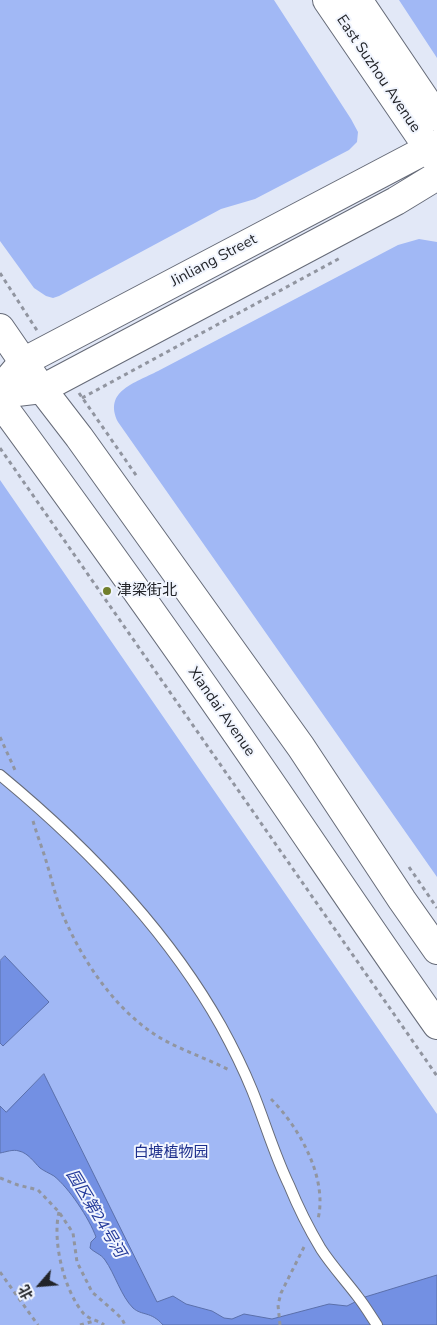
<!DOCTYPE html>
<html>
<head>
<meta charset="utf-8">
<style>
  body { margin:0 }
  #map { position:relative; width:437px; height:1325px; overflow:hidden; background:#e2e8f7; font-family:"Nunito Sans","Noto Sans SC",sans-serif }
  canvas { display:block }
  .north { position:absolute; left:15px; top:1260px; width:50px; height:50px; -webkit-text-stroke:4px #f1f5fe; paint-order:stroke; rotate:243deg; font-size:14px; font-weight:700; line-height:20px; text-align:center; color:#222429 }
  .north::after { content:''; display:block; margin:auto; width:18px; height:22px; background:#222429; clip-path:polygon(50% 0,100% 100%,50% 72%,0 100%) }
</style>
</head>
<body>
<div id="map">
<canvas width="437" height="1325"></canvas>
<div class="north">北</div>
</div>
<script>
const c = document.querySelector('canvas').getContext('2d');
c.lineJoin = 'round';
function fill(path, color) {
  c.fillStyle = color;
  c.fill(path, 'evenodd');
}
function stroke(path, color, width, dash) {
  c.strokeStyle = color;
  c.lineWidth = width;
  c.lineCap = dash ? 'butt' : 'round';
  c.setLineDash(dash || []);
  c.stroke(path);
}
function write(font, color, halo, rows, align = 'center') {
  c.font = font + ' "Nunito Sans","Noto Sans SC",sans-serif';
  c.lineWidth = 4;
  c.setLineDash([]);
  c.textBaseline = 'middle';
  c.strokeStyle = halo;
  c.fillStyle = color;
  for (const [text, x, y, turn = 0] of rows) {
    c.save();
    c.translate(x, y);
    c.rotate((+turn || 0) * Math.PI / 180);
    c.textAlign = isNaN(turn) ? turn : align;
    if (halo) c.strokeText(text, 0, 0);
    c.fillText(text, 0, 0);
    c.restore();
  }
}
const green = new Path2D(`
  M0,0H274L351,119L358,132L357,142L349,150L255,199L221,209L59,296L53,298L46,296L34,288L0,241Z
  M399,0H437V58Z
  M419,239L437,242V877L118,422C103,391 135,383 158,371L398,245Z
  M0,480L437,1114V1325H0Z`);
const water = new Path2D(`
  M5,956L49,1002L3,1046L0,1043V961Z
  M44,1074L157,1302L173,1296L186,1304L212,1311L224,1318L232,1319L244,1314L272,1319L329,1304L347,1306L365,1297L437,1275V1325H163C151,1311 142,1316 133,1308C121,1296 115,1274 105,1260C101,1254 95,1253 90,1248L91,1242L96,1237C89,1218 69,1188 54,1176C49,1173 44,1171 40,1168C34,1162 28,1153 19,1151C13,1149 6,1152 0,1153V1106L6,1112Z`);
const path = new Path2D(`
  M0,273L38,332
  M79,393L138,478
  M82,398L342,257
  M0,448L437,1076
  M0,737L15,770
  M33,821C37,835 43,850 47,864C53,884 57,903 66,922C85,964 115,1008 154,1034C177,1049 204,1057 229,1070
  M409,867L437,908
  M271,1099C299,1127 328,1178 318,1219
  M0,1178L18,1185L38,1190L59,1212L73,1233L77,1262L92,1292L116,1313L122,1319L125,1325
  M59,1212C52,1241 64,1291 84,1314C90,1320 98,1320 104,1325
  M0,1272L38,1325
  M80,1325L94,1321
  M280,1325L278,1305L281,1293L304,1247`);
const service = new Path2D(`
  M0,775C86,846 166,928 221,1026C232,1046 243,1068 252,1090C265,1122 274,1154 289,1185C298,1207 309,1229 321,1249C332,1266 346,1281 358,1297C365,1306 371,1316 377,1325`);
const secondary = new Path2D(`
  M327,0L437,161
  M358,0L437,117
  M0,389L23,362L437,144
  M0,394L42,389L396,201L437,176`);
const primary = new Path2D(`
  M0,328L42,389L79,437L301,747L402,900L437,950
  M0,402C90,525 180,650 266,776C323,859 379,943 437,1025`);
const markers = [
  [107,591,5,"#717f2c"]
];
const streetNames = [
  ["East Suzhou Avenue",378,74,56],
  ["Jinliang Street",214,261,-28],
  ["Xiandai Avenue",221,712,55]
];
const poiNames = [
  ["津梁街北",117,591]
];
const parkNames = [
  ["白塘植物园",171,1153]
];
const waterNames = [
  ["园区第24号河",95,1214,59]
];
fill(green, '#a1b8f5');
fill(water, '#7390e3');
stroke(water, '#5b70ab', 1);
stroke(service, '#666b78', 12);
stroke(secondary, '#666b78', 30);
stroke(primary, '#666b78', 30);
stroke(path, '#9195a0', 3, [4, 4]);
stroke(service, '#fff', 10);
stroke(secondary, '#fff', 28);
stroke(primary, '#fff', 28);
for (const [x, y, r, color] of markers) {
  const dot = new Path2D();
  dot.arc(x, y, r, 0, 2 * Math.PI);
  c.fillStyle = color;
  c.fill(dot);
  stroke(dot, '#f1f5fe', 2);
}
write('15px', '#222429', '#f1f5fe', streetNames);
write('15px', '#222429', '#f1f5fe', poiNames, 'left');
write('15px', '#1c2e8c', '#f1f5fe', parkNames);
write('italic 16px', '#253b9b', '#f1f5fe', waterNames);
</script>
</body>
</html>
